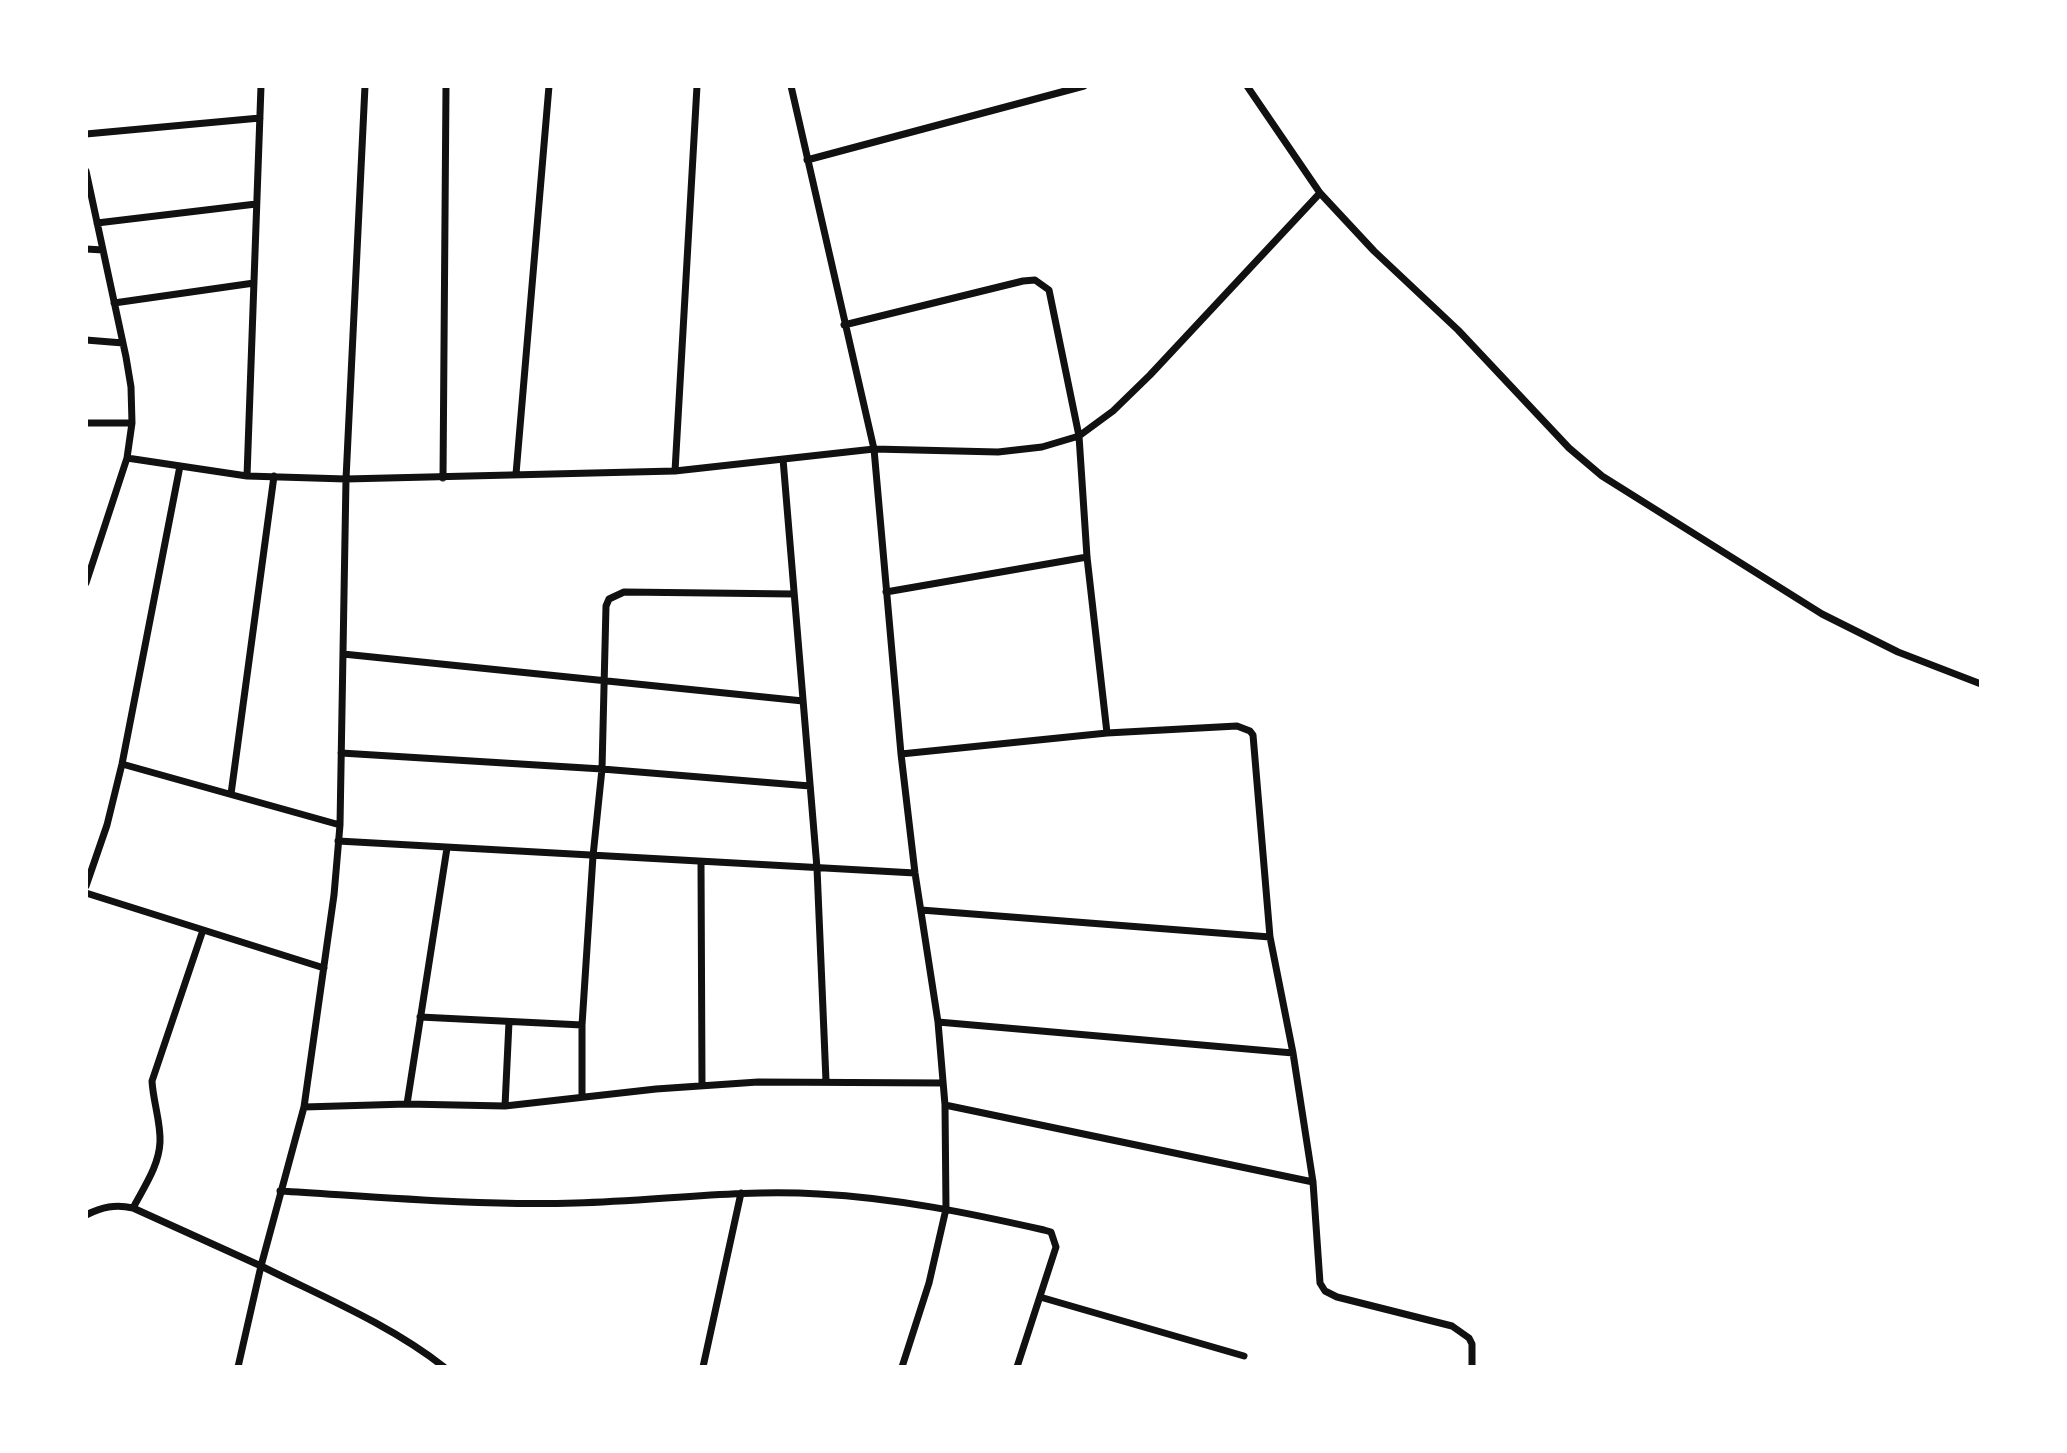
<!DOCTYPE html>
<html>
<head>
<meta charset="utf-8">
<style>
  body { margin:0 }
  #map { position:relative; width:2067px; height:1453px; overflow:hidden; background:#fff; font-family:Raleway,sans-serif }
  canvas { display:block }
  .frame { position:absolute; inset:0; border:88px solid #fff; pointer-events:none }
</style>
</head>
<body>
<div id="map">
<canvas width="2067" height="1453"></canvas>
<div class="frame"></div>
</div>
<script>
const c = document.querySelector('canvas').getContext('2d');
c.lineJoin = 'round';
function stroke(path, color, width, dash) {
  c.strokeStyle = color;
  c.lineWidth = width;
  c.lineCap = dash ? 'butt' : 'round';
  c.setLineDash(dash || []);
  c.stroke(path);
}
const minor = new Path2D(`
  M791,86L874,449L901,754L915,873L938,1022L945,1105L946,1209L929,1283L902,1367
  M1247,86L1320,193L1374,251L1458,330L1569,448L1602,476L1822,614L1898,652L1981,684
  M86,134L260,118
  M807,160L1084,86
  M86,171L126,357L131,387L132,423L127,458L86,583
  M97,223L256,204
  M86,249L103,250
  M114,303L254,283
  M844,325L1023,281L1035,280L1049,290L1079,436L1087,557L1107,733
  M86,340L123,343
  M86,423H132
  M127,458L247,476L346,479L675,471L874,449L998,452L1042,447L1079,436L1113,411L1150,375L1320,193
  M783,459L817,868L826,1081
  M675,471L697,86
  M516,474L549,86
  M247,476L261,86
  M443,478L446,86
  M886,592L1087,557
  M343,654L803,701
  M341,753L602,769L810,786
  M901,754L1107,733L1237,726L1250,731L1253,735L1270,937L1293,1053L1313,1182L1320,1283L1325,1291L1337,1297L1452,1326L1469,1338L1472,1344V1367
  M122,764L340,825
  M231,794L274,476
  M338,841L915,873
  M447,848L407,1104L505,1106L656,1089L758,1082L943,1083
  M701,862L702,1085
  M86,886L107,825L122,764L180,466
  M86,893L324,968
  M921,910L1270,937
  M420,1017L582,1025L593,856L602,769L606,606L609,599L624,592L794,594
  M938,1022L1293,1053
  M582,1025V1097
  M945,1105L1313,1182
  M505,1106L509,1022
  M304,1107L407,1104
  M280,1191C379,1197 478,1206 576,1203C657,1201 738,1189 819,1194C896,1198 969,1213 1044,1230L1051,1232L1056,1247L1017,1367
  M133,1208C144,1187 159,1166 160,1142C161,1123 153,1101 152,1081L203,930
  M86,1215C102,1207 115,1204 133,1208L261,1266L304,1107L334,895L340,825L346,479L365,86
  M1040,1297L1244,1356
  M238,1367L261,1266C323,1297 389,1324 444,1367
  M703,1367L741,1193`);
stroke(minor, '#111', 7);
</script>
</body>
</html>
